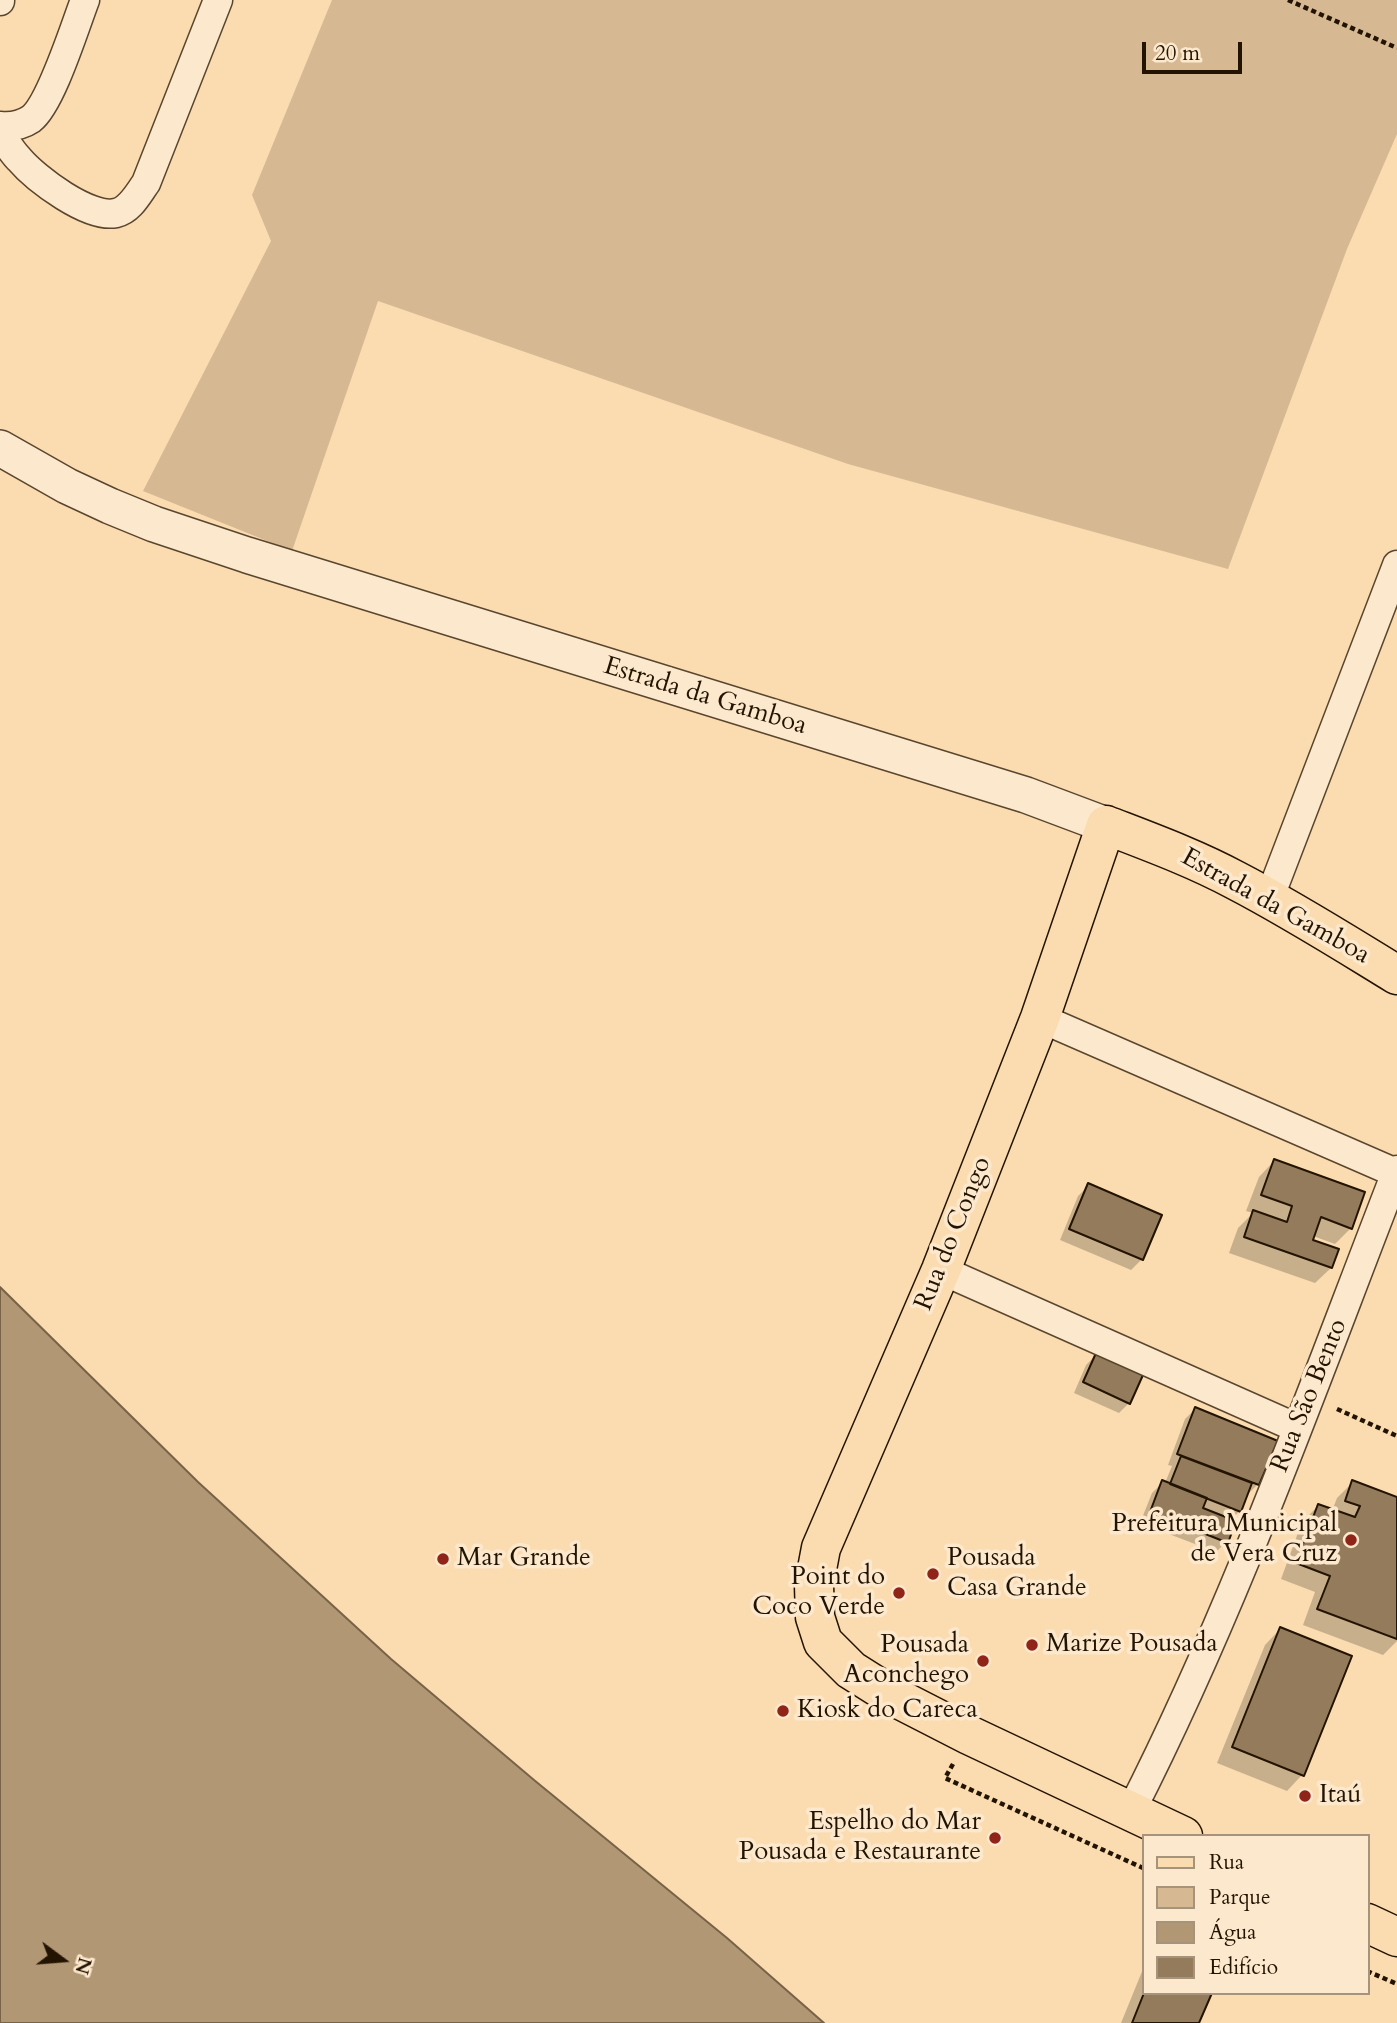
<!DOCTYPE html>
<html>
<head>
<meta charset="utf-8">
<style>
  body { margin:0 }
  #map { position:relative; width:1397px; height:2023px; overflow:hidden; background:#fbdbb0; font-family:Cardo,serif }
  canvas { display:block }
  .legend { position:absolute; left:1142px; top:1834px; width:228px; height:161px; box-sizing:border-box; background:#fce8cc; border:2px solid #a5937b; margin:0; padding:9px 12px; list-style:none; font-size:21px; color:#231402 }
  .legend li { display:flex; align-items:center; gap:14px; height:35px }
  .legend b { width:35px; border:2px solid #a5937b }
  .north { position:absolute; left:28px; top:1925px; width:70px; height:70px; -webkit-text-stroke:5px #fce8cc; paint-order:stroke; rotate:106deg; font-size:19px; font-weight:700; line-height:28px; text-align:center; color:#231402 }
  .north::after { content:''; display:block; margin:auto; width:24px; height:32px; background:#231402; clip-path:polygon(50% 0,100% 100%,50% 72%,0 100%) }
  .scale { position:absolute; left:1142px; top:42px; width:100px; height:32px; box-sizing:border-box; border:4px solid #231402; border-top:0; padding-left:9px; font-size:21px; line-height:24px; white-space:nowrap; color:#231402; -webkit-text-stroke:5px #fce8cc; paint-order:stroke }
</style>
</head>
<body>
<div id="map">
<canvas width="1397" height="2023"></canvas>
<ul class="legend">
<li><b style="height:9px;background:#fbdbb0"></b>Rua</li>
<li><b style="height:19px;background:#d6b992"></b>Parque</li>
<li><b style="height:19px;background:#b29775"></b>Água</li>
<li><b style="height:19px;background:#937b5c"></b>Edifício</li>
</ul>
<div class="north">N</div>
<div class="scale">20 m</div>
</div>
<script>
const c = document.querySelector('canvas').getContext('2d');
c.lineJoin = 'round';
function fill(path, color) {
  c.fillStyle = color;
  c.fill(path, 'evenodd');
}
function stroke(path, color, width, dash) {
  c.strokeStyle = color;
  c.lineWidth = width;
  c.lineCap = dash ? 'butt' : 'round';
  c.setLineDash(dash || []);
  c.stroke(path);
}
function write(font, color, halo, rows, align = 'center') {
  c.font = font + ' Cardo,serif';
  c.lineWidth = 7;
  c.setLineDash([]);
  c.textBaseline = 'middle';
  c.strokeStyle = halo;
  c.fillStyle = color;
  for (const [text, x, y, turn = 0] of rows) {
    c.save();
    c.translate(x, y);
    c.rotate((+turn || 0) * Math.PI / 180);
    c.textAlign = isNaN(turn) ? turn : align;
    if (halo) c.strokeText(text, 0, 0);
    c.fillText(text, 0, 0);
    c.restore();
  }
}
const green = new Path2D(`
  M332,0H1397V134L1347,249L1228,569L848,464L378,301L292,551L143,491L271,241L252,195Z`);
const water = new Path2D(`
  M0,1287L198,1482L391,1659L534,1780L727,1938L824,2023H0Z`);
const shadow = new Path2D(`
  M1274,1161L1351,1228L1335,1244L1313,1236L1311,1241L1331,1268L1315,1283L1229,1253L1238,1228L1253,1213L1246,1211L1259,1177Z
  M1089,1185L1142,1259L1131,1270L1060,1240L1078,1196Z
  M1096,1355L1129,1403L1119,1413L1074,1393L1086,1365Z
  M1195,1409L1258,1484L1247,1495L1240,1511L1230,1520L1226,1542L1216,1552L1140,1523L1152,1493L1163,1482L1165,1483L1172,1466L1168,1465L1185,1419Z
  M1353,1482L1397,1499V1641L1383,1655L1303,1625L1315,1592L1281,1579L1302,1522L1318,1506L1332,1511L1337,1498Z
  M1280,1629L1302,1775L1287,1791L1217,1763L1265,1645Z
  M1143,1969V1993H1210L1197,2023H1121Z`);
const building = new Path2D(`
  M1274,1159L1365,1192L1352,1229L1321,1217L1313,1240L1339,1249L1332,1268L1244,1237L1253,1210L1287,1222L1292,1206L1261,1195Z
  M1088,1183L1162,1215L1143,1260L1069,1229Z
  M1096,1353L1143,1375L1130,1404L1083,1382Z
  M1195,1407L1278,1441L1259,1485L1177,1454Z
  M1181,1456L1252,1483L1241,1512L1170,1484Z
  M1162,1480L1207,1498L1203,1508L1236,1521L1228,1543L1150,1512Z
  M1352,1480L1397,1497V1639L1317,1609L1330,1576L1296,1563L1318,1504L1355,1517L1360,1506L1345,1501Z
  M1280,1627L1352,1656L1304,1776L1232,1747Z
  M1144,1993H1212L1199,2023H1132Z`);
const path = new Path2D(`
  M1288,0L1397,48
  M1337,1409L1397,1436
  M953,1764L945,1778L1143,1868
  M1367,1971L1397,1984`);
const minor = new Path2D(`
  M0,1V0
  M0,126C10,127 22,125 31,119C51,104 75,26 85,0
  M0,133C6,142 12,152 19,159C36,179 89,219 116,213C130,210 138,194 146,183L218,0
  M1269,899L1397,565
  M1040,1018L1396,1173
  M941,1270L1297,1428
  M1131,1811C1236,1605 1313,1386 1397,1170`);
const tertiary = new Path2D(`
  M0,448L67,486L110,506L154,524L247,555L1026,795L1106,825`);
const primary = new Path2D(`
  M1183,1836L969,1735L889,1694L851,1670L823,1642L815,1617L814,1585L821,1548L941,1270L1040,1018L1106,825C1150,842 1194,858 1235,880C1291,909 1343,942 1397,975
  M1367,1923L1397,1937`);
const markers = [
  [1351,1540,7,"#8f2418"],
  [443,1559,7,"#8f2418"],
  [933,1574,7,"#8f2418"],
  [899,1593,7,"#8f2418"],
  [1032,1645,7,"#8f2418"],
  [983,1661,7,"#8f2418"],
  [783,1711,7,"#8f2418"],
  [1305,1796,7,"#8f2418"],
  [995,1838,7,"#8f2418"]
];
const streetNames = [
  ["Estrada da Gamboa",705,697,17],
  ["Estrada da Gamboa",1275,907,29],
  ["Rua do Congo",954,1234,-68],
  ["Rua São Bento",1310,1396,-68]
];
const poiNames = [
  ["Prefeitura Municipal",1337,1525,"right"],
  ["de Vera Cruz",1337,1555,"right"],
  ["Mar Grande",457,1559],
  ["Pousada",947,1559],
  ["Casa Grande",947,1589],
  ["Point do",885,1578,"right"],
  ["Coco Verde",885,1608,"right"],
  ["Marize Pousada",1046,1645],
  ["Pousada",969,1646,"right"],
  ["Aconchego",969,1676,"right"],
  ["Kiosk do Careca",797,1711],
  ["Itaú",1319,1796],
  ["Espelho do Mar",981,1823,"right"],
  ["Pousada e Restaurante",981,1853,"right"]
];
fill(green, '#d6b992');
fill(water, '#b29775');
stroke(water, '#796347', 2);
fill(shadow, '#0003');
fill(building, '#937b5c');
stroke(building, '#231402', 2);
stroke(minor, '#59462e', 31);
stroke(tertiary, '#59462e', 38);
stroke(primary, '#231402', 41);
stroke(path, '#231402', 4.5, [5, 3.5]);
stroke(minor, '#fce8cc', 28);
stroke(tertiary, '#fce8cc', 35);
stroke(primary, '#fbdbb0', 38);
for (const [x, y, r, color] of markers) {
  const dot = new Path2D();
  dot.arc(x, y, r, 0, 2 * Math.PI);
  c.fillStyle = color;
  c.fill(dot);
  stroke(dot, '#fce8cc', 2.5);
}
write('26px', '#231402', '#fce8cc', streetNames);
write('26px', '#231402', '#fce8cc', poiNames, 'left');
</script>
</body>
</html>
